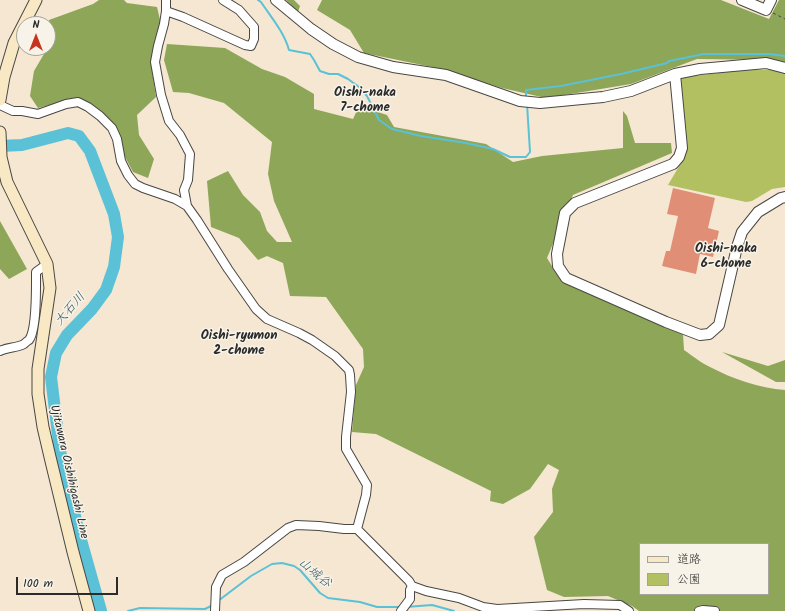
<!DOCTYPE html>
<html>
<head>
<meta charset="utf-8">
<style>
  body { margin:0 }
  #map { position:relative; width:785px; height:611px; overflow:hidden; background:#f5e7d2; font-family:Kalam,"Klee One",sans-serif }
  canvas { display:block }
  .legend { position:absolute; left:639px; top:543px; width:130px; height:52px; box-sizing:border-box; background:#f7f3e8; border:1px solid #a5a39c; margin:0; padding:5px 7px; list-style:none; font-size:12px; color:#2b2b2b }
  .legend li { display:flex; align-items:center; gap:8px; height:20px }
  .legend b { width:20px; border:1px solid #a5a39c }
  .north { position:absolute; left:16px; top:16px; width:40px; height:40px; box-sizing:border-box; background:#f7f3e8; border:1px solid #a5a39c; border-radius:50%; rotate:0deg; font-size:11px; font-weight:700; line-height:16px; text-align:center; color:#2b2b2b }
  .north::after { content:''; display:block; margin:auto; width:14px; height:18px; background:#c8321e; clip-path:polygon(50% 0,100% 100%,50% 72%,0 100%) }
  .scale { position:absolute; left:16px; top:577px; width:102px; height:18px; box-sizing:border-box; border:2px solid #2b2b2b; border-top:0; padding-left:5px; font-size:12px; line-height:14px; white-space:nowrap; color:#2b2b2b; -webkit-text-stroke:3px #f7f3e8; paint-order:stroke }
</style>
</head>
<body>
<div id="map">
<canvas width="785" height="611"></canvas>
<ul class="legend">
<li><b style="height:5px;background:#f8e8c3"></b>道路</li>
<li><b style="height:11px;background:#b2c062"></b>公園</li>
</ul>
<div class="north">N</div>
<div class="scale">100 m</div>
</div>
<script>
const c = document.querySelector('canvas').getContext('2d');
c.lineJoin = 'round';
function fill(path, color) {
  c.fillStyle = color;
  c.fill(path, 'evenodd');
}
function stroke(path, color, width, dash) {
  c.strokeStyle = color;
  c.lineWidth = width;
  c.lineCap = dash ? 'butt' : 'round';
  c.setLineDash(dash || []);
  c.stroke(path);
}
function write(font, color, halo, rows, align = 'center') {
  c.font = font + ' Kalam,"Klee One",sans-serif';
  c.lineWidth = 3;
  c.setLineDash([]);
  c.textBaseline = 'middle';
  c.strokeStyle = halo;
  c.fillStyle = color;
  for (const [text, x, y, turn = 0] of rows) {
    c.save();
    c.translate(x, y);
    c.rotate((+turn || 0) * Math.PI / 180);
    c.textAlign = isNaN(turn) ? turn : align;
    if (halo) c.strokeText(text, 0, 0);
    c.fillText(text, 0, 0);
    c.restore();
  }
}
const green = new Path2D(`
  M742,70H770L785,72V187L772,189L752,201L746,202L668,185L681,163L687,151L678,78Z`);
const forest = new Path2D(`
  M99,0H124L127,3L157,7L161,24L151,63L156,97L137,115L139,135L154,159L148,178L133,172L124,155L118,132L106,116L77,98L38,108L30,96L34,71L51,42L49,20L93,4Z
  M286,0H294L300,6L298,12Z
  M322,0H721L769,19L779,0H785V63L772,60L697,59L631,84L546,98L502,88L432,67L364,53L350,30L317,10Z
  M167,44L225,48L262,69L285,77L314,94V109L353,119L359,106L387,115L394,127L486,144L513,162L542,156L623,148V111L627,116L635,143H671L672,153L573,195L547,258L555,271L581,289L683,334L684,350C693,356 701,363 710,367C733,379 759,388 785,390V611H639L632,606L608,596L564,597L547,590L534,537L553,512L552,489L559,470L548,464L530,489L503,504L490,501L491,491L376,434L352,432L356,385L364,367L363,349L326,297L290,296L283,263L267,256L258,260L239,238L211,227L207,181L228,171L243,195L260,212L267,231L277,242H292L274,201L268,174L272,142L224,103L189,93L173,92L164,60ZM640,544H768V594H640Z
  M0,221L27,269L9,279L0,269Z
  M722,352L768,366L785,360V382H776Z`);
const stream = new Path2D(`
  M258,0L261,2C271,17 284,32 289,50L310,54L314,60L320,71L329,74H338L348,79L359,87L367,96L379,120L392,129L421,136L466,143L493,149L510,157H526L530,152L527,104
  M526,98V90L561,86L621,74L667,63L669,61L704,54H769L785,56
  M218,601L251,576L272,564L282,563L294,566L300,570L320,593L328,598L360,602L377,607H400
  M406,607L432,605L454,611
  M128,611L140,608L205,609L213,605`);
const river = new Path2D(`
  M0,146L22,145L68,133L79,136L90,151L114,214L118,237L114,267L106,290L92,309L67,335L56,353L51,377L60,451L79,533L101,611`);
const building = new Path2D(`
  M673,188L715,198L708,228L719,231L713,257L700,254L696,274L662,266L666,251H670L678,216L667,214Z`);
const path = new Path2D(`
  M773,13L785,19`);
const minor = new Path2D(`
  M166,0V11L164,24L158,46L155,62L161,95L169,121L180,135L190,154L188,180L184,190L187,206L197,220L228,269L256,309L267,319L299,333L312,340L335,356L349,370L350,375L351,392L346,437V449L367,485L366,495L357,529
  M166,11L183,17L245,45L251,46L254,39V27L239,10L223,0
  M0,105L13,111H22L38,114L66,104L78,102L88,107L100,116L112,128L117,139L121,161L128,175L135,184L143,188L175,199L187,206
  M0,351C8,347 17,348 24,344C25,343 27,341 29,340C37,329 36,287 36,272L47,264
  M215,611L216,587L222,575L244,562L288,528L296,525L319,526L344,529H357L409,581L412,586L426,591L459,598L483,607L497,609L584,604L620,605L629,611
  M401,611L410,599V590L412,586
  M699,611L703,610L715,611`);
const tertiary = new Path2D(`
  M276,0L311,29L333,44L358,57L393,67L446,75L520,101L540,103L603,97L631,91L675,74L700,69L766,63L785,68
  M742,0L766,10L771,0
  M675,74L682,148L679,157L673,164L575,203L565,213L557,254L558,266L566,278L666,322L700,335L709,334L719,325L737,247L742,232L758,212L781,198L785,197`);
const secondary = new Path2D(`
  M0,100L4,77L14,43L36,0
  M0,132L1,157L7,182L47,264L50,288L38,369V394L43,427L50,457L73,552L89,611`);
const streetNames = [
  ["Ujitawara Oishihigashi Line",68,472,77]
];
const neighbourhoodNames = [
  ["Oishi-naka",365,94],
  ["7-chome",365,109],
  ["Oishi-naka",726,250],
  ["6-chome",726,265],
  ["Oishi-ryumon",239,337],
  ["2-chome",239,352]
];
const waterNames = [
  ["大石川",71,310,-49],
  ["山城谷",314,574,40]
];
fill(green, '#b2c062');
fill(forest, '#8da658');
stroke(stream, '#5ac1d7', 2);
stroke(river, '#5ac1d7', 12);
fill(building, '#e08f76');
stroke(minor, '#494744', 10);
stroke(tertiary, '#494744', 12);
stroke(secondary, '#494744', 13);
stroke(path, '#494744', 1, [3, 3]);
stroke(minor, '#fff', 8);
stroke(tertiary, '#fff', 10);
stroke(secondary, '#f8e8c3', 11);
write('12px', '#2b2b2b', '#f7f3e8', streetNames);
write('bold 13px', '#2b2b2b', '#f7f3e8', neighbourhoodNames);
write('italic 13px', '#39585f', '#f7f3e8', waterNames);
</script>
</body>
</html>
